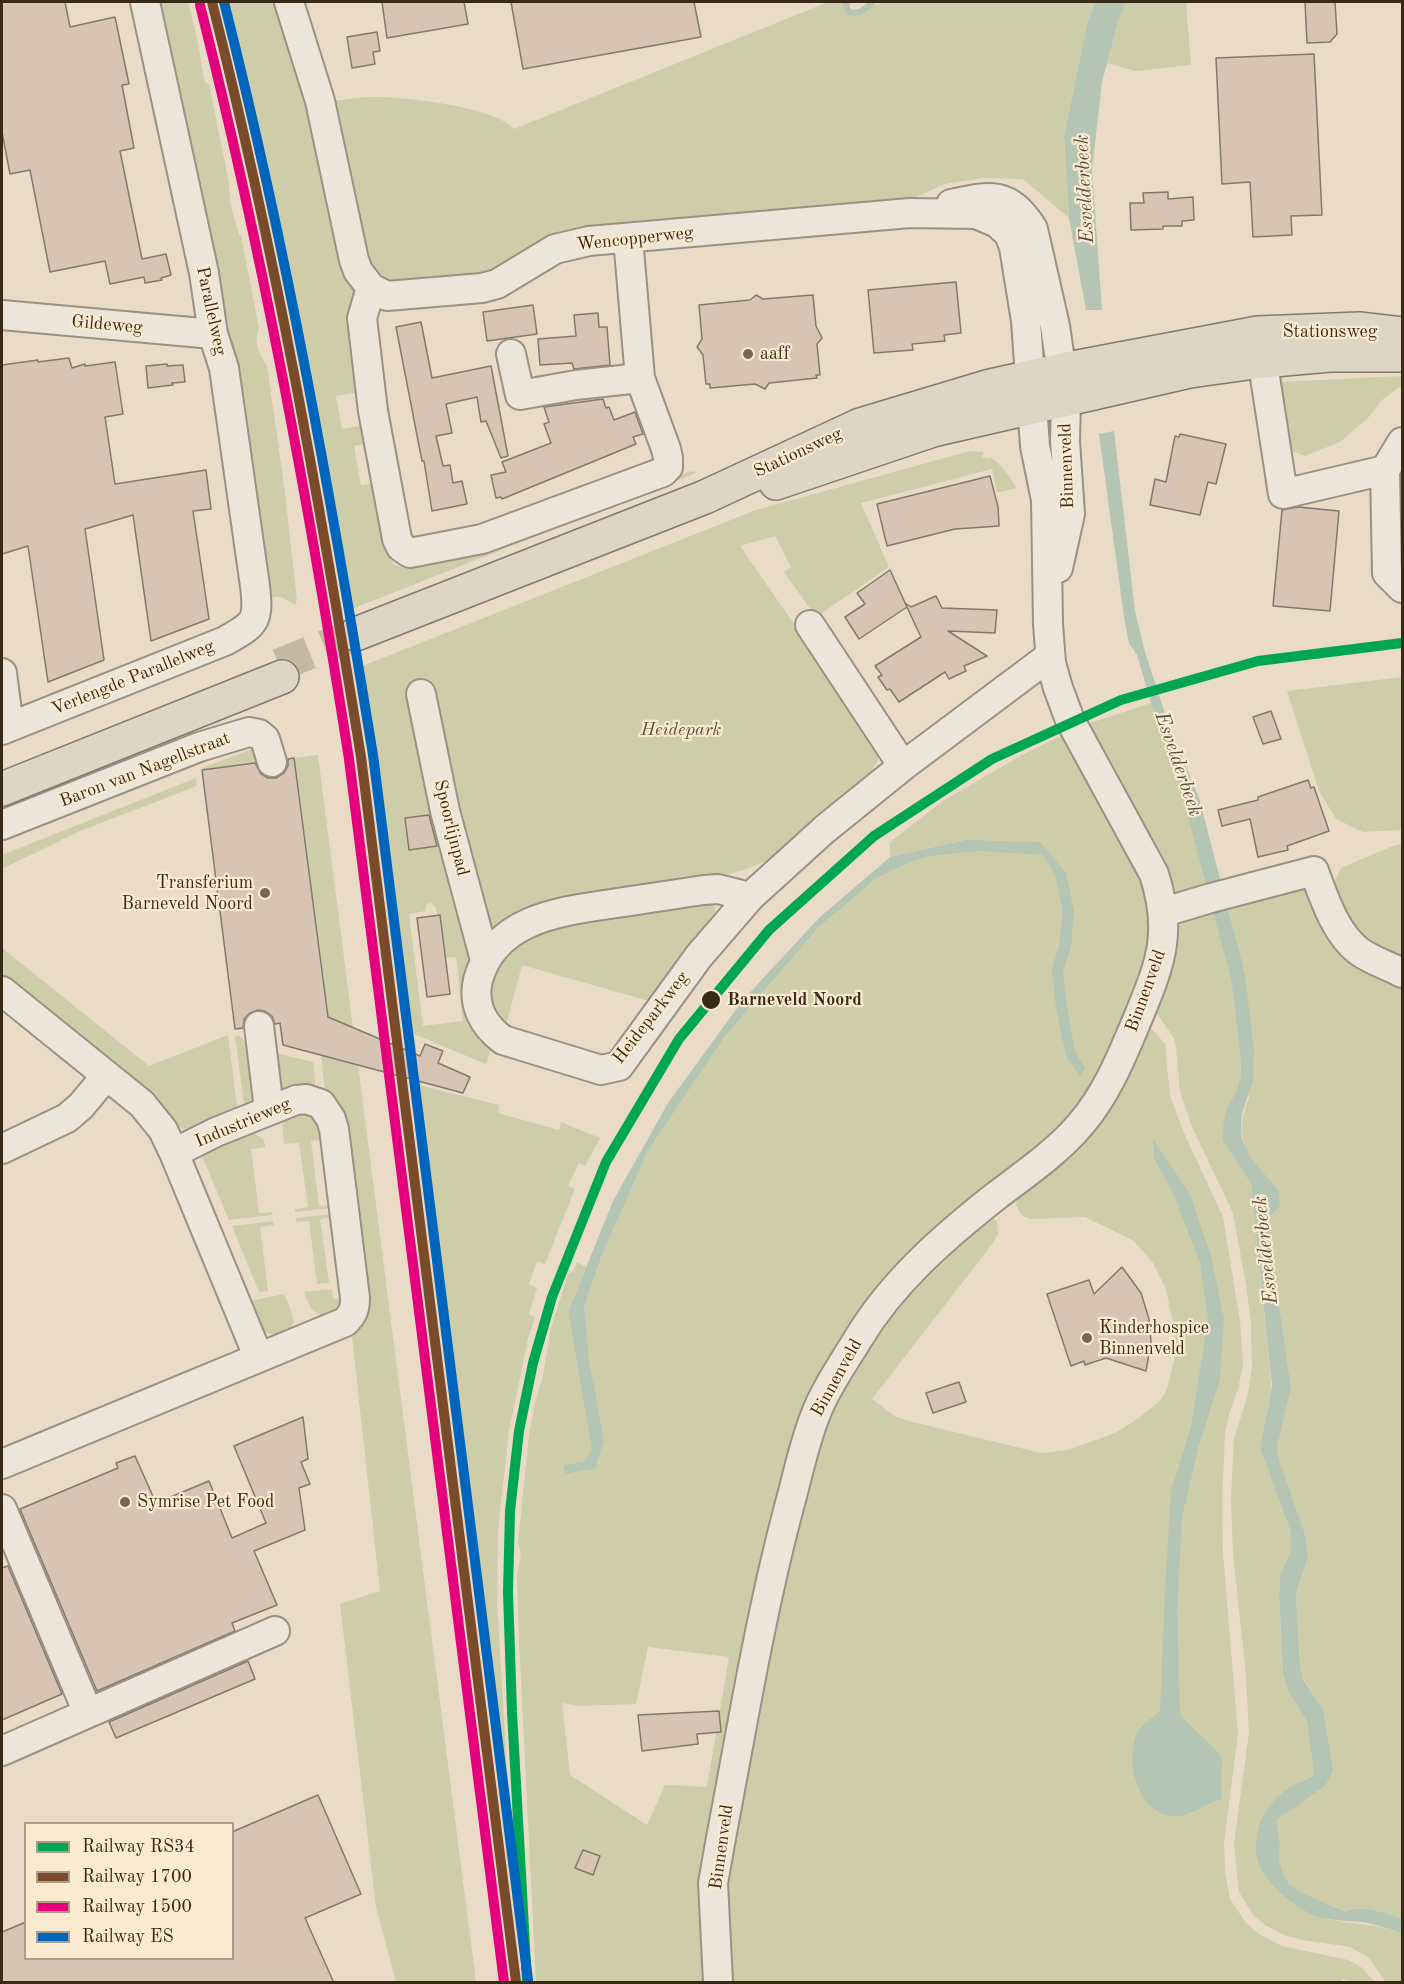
<!DOCTYPE html>
<html>
<head>
<meta charset="utf-8">
<style>
  body { margin:0 }
  #map { position:relative; width:1404px; height:1984px; overflow:hidden; background:#e9dbc6; font-family:"Old Standard TT",serif }
  canvas { display:block }
  .frame { position:absolute; inset:0; border:3px solid #392a18; pointer-events:none }
  .legend { position:absolute; left:24px; top:1822px; width:210px; height:138px; box-sizing:border-box; background:#faead0; border:2px solid #ad9d86; margin:0; padding:8px 10px; list-style:none; font-size:18px; color:#392a18 }
  .legend li { display:flex; align-items:center; gap:12px; height:30px }
  .legend b { width:30px; border:2px solid #ad9d86 }
</style>
</head>
<body>
<div id="map">
<canvas width="1404" height="1984"></canvas>
<div class="frame"></div>
<ul class="legend">
<li><b style="height:8px;background:#00a651"></b>Railway RS34</li>
<li><b style="height:8px;background:#7a4b2a"></b>Railway 1700</li>
<li><b style="height:8px;background:#e5007d"></b>Railway 1500</li>
<li><b style="height:8px;background:#0065bd"></b>Railway ES</li>
</ul>
</div>
<script>
const c = document.querySelector('canvas').getContext('2d');
c.lineJoin = 'round';
function fill(path, color) {
  c.fillStyle = color;
  c.fill(path, 'evenodd');
}
function stroke(path, color, width, dash) {
  c.strokeStyle = color;
  c.lineWidth = width;
  c.lineCap = dash ? 'butt' : 'round';
  c.setLineDash(dash || []);
  c.stroke(path);
}
function write(font, color, halo, rows, align = 'center') {
  c.font = font + ' "Old Standard TT",serif';
  c.lineWidth = 4.5;
  c.setLineDash([]);
  c.textBaseline = 'middle';
  c.strokeStyle = halo;
  c.fillStyle = color;
  for (const [text, x, y, turn = 0] of rows) {
    c.save();
    c.translate(x, y);
    c.rotate((+turn || 0) * Math.PI / 180);
    c.textAlign = isNaN(turn) ? turn : align;
    if (halo) c.strokeText(text, 0, 0);
    c.fillText(text, 0, 0);
    c.restore();
  }
}
const green = new Path2D(`
  M156,2H188L196,33L205,83L209,84L229,183L230,203L239,235L241,236L259,328C253,342 259,354 267,366L283,477L297,600L295,605L282,597H269L227,338Z
  M223,2H278L295,55L356,289L360,392L336,396L342,429L366,425L369,443L354,446L361,485L376,483L390,557L394,565L402,567L484,552L678,475L694,471L696,473L352,609L337,531L339,523L335,516C303,344 267,172 223,2Z
  M828,2H845L849,15L884,2H1095L1087,24L1064,136L1069,218L1023,179L983,178L945,184L909,200L746,218L494,275L379,283L364,262L331,101C345,100 359,97 373,97C404,97 494,106 514,129Z
  M1126,2H1186L1191,65L1135,71L1107,63L1118,22Z
  M1402,376V385L1382,400L1368,418L1340,442L1305,456L1293,451L1283,428L1279,382Z
  M970,451L984,452L982,457L989,459L990,457C1002,465 1009,475 1016,488L997,493L992,469L861,503L889,567L816,617L784,572L791,567L775,536L740,546L880,748L879,759L870,773L775,857L744,870L708,879L471,953L491,1049L486,1064L414,1034L417,1054L408,1050L389,895L392,891L366,721L367,706L360,667L756,510ZM434,815L439,845L409,849L405,819ZM432,903L436,908L437,915H440L445,958L456,957L463,1021L423,1026L409,914L425,911L427,904Z
  M1402,677V830L1363,832L1336,819L1319,791L1287,691Z
  M1151,703L1179,783L1208,889L1188,896L1170,891L1084,725Z
  M1067,733L1153,903L1143,983L1089,1095L1085,1092L1059,1127L967,1206L884,1290L771,1548L711,1982H536L519,1641L517,1576L521,1555L518,1542L529,1435L535,1402L543,1376L551,1328L568,1274L573,1271L577,1262L586,1267L568,1312L592,1450L583,1462L563,1465L565,1474L595,1469L584,1307L602,1255L648,1151L726,1035L818,928L877,878L913,861L933,856L980,851H994L963,840L890,857V842L943,801L1022,755ZM648,1647L729,1657L707,1787L665,1785L647,1825L570,1775L562,1703L579,1706L636,1704Z
  M260,746L266,761L202,770V768Z
  M318,755L353,1028L328,1017L294,758Z
  M196,778L197,786L80,831L2,869V855Z
  M1402,844V966L1356,938L1331,889L1341,868L1393,846Z
  M1294,886L1304,889L1315,897L1395,984L1402,989V1918C1383,1914 1365,1903 1346,1912L1300,1892L1289,1884L1283,1873L1279,1859L1280,1843L1277,1826V1820L1325,1786L1323,1710L1303,1678L1300,1665L1296,1594L1308,1557L1280,1463L1277,1448L1291,1388L1267,1219L1280,1207C1279,1190 1278,1191 1267,1179C1243,1151 1235,1133 1249,1098L1245,974L1236,943L1228,907Z
  M705,903L713,905L716,909L713,921L649,1001L522,965L505,1029L488,1005L493,962L532,927Z
  M1214,911L1231,979L1240,1052L1241,1076L1236,1092L1227,1107L1223,1141L1251,1184L1269,1359L1271,1389L1260,1448L1290,1530L1291,1551L1280,1576L1279,1594L1283,1675L1288,1691L1307,1722L1314,1774L1307,1781L1299,1782L1267,1809L1283,1895C1293,1902 1304,1911 1315,1915C1343,1926 1374,1921 1402,1934V1982H1386L1368,1957L1350,1947L1302,1940L1284,1935L1265,1925L1253,1915L1239,1892L1234,1844L1249,1732L1246,1676L1233,1554L1231,1500L1234,1439L1248,1394L1252,1367L1251,1323L1246,1285L1233,1213L1193,1129L1180,1092L1176,1047L1174,1038L1155,1011L1181,919Z
  M2,948L149,1066L228,1035L238,1114L194,1131L176,1127L2,978Z
  M1148,1029H1152L1165,1044L1170,1096L1184,1133L1223,1217L1240,1321L1243,1364L1238,1389L1229,1414L1225,1434L1222,1500L1223,1553L1238,1734L1224,1843L1225,1872L1230,1899L1246,1923L1259,1934L1282,1946L1348,1960L1361,1967L1375,1982H1356L1342,1979L1340,1982H729L726,1920L727,1869L788,1569L822,1430L868,1341L923,1270L991,1216L997,1222L998,1234L993,1243L872,1399L896,1417L909,1421L1041,1453L1068,1450L1115,1433L1139,1418L1161,1400L1167,1389L1174,1360L1175,1333L1166,1289L1153,1263L1134,1241L1085,1217L1030,1219L1021,1215L1016,1205L1018,1195Z
  M235,1036H240L254,1053L259,1097L245,1111Z
  M267,1051L313,1062L316,1090L278,1089Z
  M321,1055L358,1065L476,1982H396L376,1907L340,1604L380,1591Z
  M411,1079L421,1082L422,1086L499,1105L498,1113L559,1130L561,1122L600,1138L585,1166L579,1163L568,1186L575,1189L545,1264L537,1261L529,1284L537,1288L529,1314L535,1317L528,1339L509,1431L498,1531L497,1603L513,1866L508,1867Z
  M301,1112L317,1118L326,1139L311,1141L319,1206L332,1205L333,1208L295,1212V1209L308,1207L299,1143L284,1144C282,1121 279,1120 301,1112Z
  M252,1132L263,1139L266,1147L251,1149L259,1213L272,1212L273,1215L229,1220L202,1156L207,1150Z
  M333,1214L334,1217L320,1219L329,1283L317,1284L309,1221L296,1222V1218Z
  M273,1221L274,1225L260,1227L268,1291L259,1292L232,1226Z
  M332,1289L333,1299L343,1298C340,1308 335,1311 326,1316C312,1315 309,1304 304,1292Z
  M284,1294C289,1307 302,1327 285,1332C275,1336 270,1335 261,1330L246,1302Z`);
const water = new Path2D(`
  M1095,2H1126L1118,22L1102,82L1092,170L1102,310H1086L1069,218L1064,136L1087,24Z
  M1114,431L1135,611L1145,652L1165,714L1199,798L1245,974L1254,1050L1253,1080L1242,1114L1241,1127L1242,1139L1251,1158L1279,1191L1280,1207L1267,1219L1291,1388L1277,1448L1280,1463L1305,1535L1308,1557L1296,1594L1300,1665L1303,1679L1323,1710L1333,1771L1325,1786L1277,1820V1826L1280,1843L1279,1859L1283,1873L1289,1884L1300,1892L1346,1912C1365,1903 1383,1914 1402,1918V1934C1391,1929 1380,1926 1368,1923C1350,1920 1330,1922 1313,1915C1293,1905 1269,1887 1260,1866C1252,1850 1257,1823 1267,1809C1275,1799 1287,1787 1298,1783C1306,1780 1308,1780 1314,1774L1307,1722L1288,1691L1283,1675L1279,1594L1280,1576L1291,1550L1290,1530L1260,1448L1272,1386L1251,1184L1223,1141V1126L1227,1107L1236,1092L1241,1076L1240,1052L1231,979L1179,783L1156,719L1137,655L1129,643L1124,617L1099,434Z
  M964,840L1040,842L1066,873L1074,911L1071,948L1063,972L1067,1007L1075,1051L1085,1069L1080,1076L1066,1056L1056,1008L1052,969L1059,945L1063,911L1055,875L1043,855L980,851L933,856L913,861L877,878L818,928L726,1035L648,1151L602,1255L584,1307L589,1361L604,1440L595,1469L565,1474L563,1465L583,1462L592,1450L568,1312L613,1201L668,1103L743,1000L819,918L890,857Z
  M1153,1139L1190,1194L1211,1256L1224,1318L1220,1379L1199,1445L1182,1517L1177,1612L1180,1715L1216,1750L1222,1759L1221,1800C1202,1803 1189,1820 1169,1816C1136,1809 1125,1760 1137,1733C1141,1725 1153,1717 1160,1711L1165,1589L1171,1491L1191,1427L1208,1319L1200,1263L1173,1193L1154,1158Z`);
const stream = new Path2D(`
  M847,2L846,6L849,12C861,15 865,8 873,2`);
const building = new Path2D(`
  M2,2H65L70,27L115,17L129,84L122,85L134,148L120,151L142,259L166,254L171,275L161,278L162,280L145,283L144,277L110,284L105,261L50,272L30,170L10,174L2,132Z
  M382,2H464L468,24L387,38Z
  M511,2H694L701,37L523,69Z
  M1305,2H1335L1337,34L1330,42L1307,43Z
  M377,32L380,51L373,52L375,64L352,68L347,37Z
  M1314,54L1322,215L1291,216L1292,235L1253,237L1250,182L1222,184L1216,58Z
  M1168,192V199L1193,197L1194,220L1182,221V226H1163V229L1131,230L1130,203H1144L1143,193Z
  M956,282L961,333L944,335L945,341L912,344L913,350L874,353L868,290Z
  M756,295L763,299L813,295L816,326L822,338L817,344L820,375H816L817,378L769,383L765,389L755,384L710,388V384H706L703,355L697,347L702,339L699,305L750,300Z
  M533,305L537,334L487,341L483,312Z
  M598,313L599,327H607L610,365L574,369L572,363L540,365L538,339L576,336L574,315Z
  M421,322L432,378L491,366L508,456L501,458L486,421L481,422L477,397L446,404L452,433L436,436L443,466L450,465L453,483L462,481L467,504L432,511L424,461H422L396,327Z
  M69,358L72,368L85,364V366L115,362L123,414L105,417L115,484L206,470L211,509L193,511L209,619L151,641L133,515L85,529L104,660L48,682L28,546L2,554V365L38,360V362Z
  M167,364V366L183,365L185,382L172,383L173,385L148,388L146,366Z
  M603,399L606,408L609,407L614,420L635,412L643,434L633,437L636,444L502,499L501,497L496,498L491,475L506,472L502,462L551,443L544,424L549,422L544,407Z
  M1180,434L1226,444L1216,484L1208,482L1200,515L1150,505L1155,479L1166,482L1175,436L1179,437Z
  M990,476L998,507L999,526L955,529L887,546L877,504Z
  M1298,507L1339,511L1330,611L1273,606L1282,510Z
  M890,570L907,607L859,639L845,617L865,604L857,593Z
  M936,596L942,608L997,610L995,633L948,631L987,656L964,666L966,671L949,679L945,672L899,702L890,689L887,690L878,677L882,675L875,666L921,637L905,603L911,607Z
  M1271,711L1281,739L1263,744L1253,717Z
  M294,758L328,1017L420,1056L425,1044L443,1051L438,1063L470,1077L463,1093L283,1045L280,1023L275,1024L272,1016L265,1011L258,1010L250,1013L244,1019L243,1028L235,1029L202,770L255,763L261,774L268,778H276L284,773L288,766V759Z
  M1308,780L1311,788L1314,787L1329,831L1287,846L1288,850L1258,857L1250,819L1222,826L1218,810L1258,800V797Z
  M429,815L437,846L409,850L405,818Z
  M440,915L450,994L427,997L417,918Z
  M1122,1267L1141,1293L1149,1319L1151,1342L1146,1371L1106,1358L1085,1365L1084,1361L1071,1366L1047,1294L1089,1280L1094,1294Z
  M959,1382L966,1402L933,1413L926,1393Z
  M303,1417L308,1459L301,1462L310,1484L299,1488L305,1530L254,1551L277,1605L232,1623L235,1631L97,1691L20,1509L118,1468L116,1463L135,1456L156,1503L209,1481L232,1538L266,1523L234,1446Z
  M8,1566L62,1694L2,1720V1568Z
  M248,1661L255,1679L116,1738L109,1722Z
  M719,1711L721,1732L697,1734L698,1744L642,1751L638,1715Z
  M318,1795L361,1894L305,1918L334,1983H2V1932L26,1922V1959H232V1832Z
  M583,1850L600,1856L593,1875L575,1868Z`);
const majorTunnel = new Path2D(`
  M279,665L356,634`);
const minor = new Path2D(`
  M289,2L320,101L354,260L358,271L371,288L387,296L482,288L497,284L555,249L589,241L910,213L976,214L997,223L1009,234L1014,247L1026,321L1035,446L1046,500L1048,624L1051,663L1058,688L1070,720L1154,874C1172,930 1162,960 1140,1013C1124,1051 1108,1093 1080,1125C1056,1153 1025,1174 996,1196C944,1237 892,1282 858,1339C844,1362 827,1386 817,1411C804,1442 798,1475 789,1507C760,1616 742,1728 721,1838L713,1883L718,1982
  M951,204C991,195 1009,191 1033,229L1055,326L1066,400L1065,441L1070,514L1058,568
  M628,238L640,378
  M371,288L362,318L373,411L397,539L401,547L410,553L482,539L663,472L668,467V458L666,449L640,378L576,385L520,395L511,354
  M2,315L213,334
  M1259,338L1283,494L1385,470
  M1402,442L1385,470L1387,573L1402,588
  M810,625L903,766
  M2,673L9,727
  M421,694L445,811L485,960
  M2,730L225,641C256,624 259,621 255,586L224,368L213,334L204,273L145,2
  M2,825L199,747L249,732L259,734L265,739L272,762
  M750,897L718,889L704,890C675,894 646,899 617,903C564,911 495,917 478,980C472,1005 484,1026 503,1040L601,1070L619,1066L699,956L750,897L825,829L903,766L1050,656
  M1164,912L1211,898L1314,871C1324,898 1336,935 1360,952C1373,961 1389,966 1402,973
  M2,991L142,1104L163,1130L174,1153
  M259,1026L269,1109
  M2,1149L67,1118L81,1106L106,1076
  M2,1464L345,1322C353,1314 355,1309 355,1298L334,1129L331,1119L321,1104L306,1099L296,1100L216,1132L174,1153L258,1356
  M2,1509L88,1713
  M2,1751L275,1631`);
const major = new Path2D(`
  M776,483L933,430L1190,371L1262,361L1330,355H1402
  M356,634L705,497L860,425L990,386L1062,370L1258,333L1359,329L1402,334
  M2,789L282,677`);
const rail1 = new Path2D(`
  M527,1982L512,1712L508,1592L510,1511L519,1431L533,1363L552,1297L606,1162L679,1039L769,930L874,836L992,759L1121,700L1258,661L1402,643`);
const rail2 = new Path2D(`
  M212,2C275,251 320,503 361,757L516,1982`);
const rail3 = new Path2D(`
  M200,5C263,254 309,505 349,759L504,1982`);
const rail4 = new Path2D(`
  M224,2C287,250 332,502 373,755L528,1980`);
const markers = [
  [748,354,6,"#776855"],
  [265,893,6,"#776855"],
  [711,1000,10,"#392a18"],
  [1087,1338,6,"#776855"],
  [125,1502,6,"#776855"]
];
const streetNames = [
  ["Wencopperweg",635,239,-6],
  ["Parallelweg",211,311,78],
  ["Gildeweg",107,325,5],
  ["Stationsweg",1330,332],
  ["Stationsweg",798,453,-25],
  ["Binnenveld",1067,466,-92],
  ["Verlengde Parallelweg",133,678,-22],
  ["Baron van Nagellstraat",145,770,-21],
  ["Spoorlijnpad",451,828,76],
  ["Binnenveld",1146,991,-70],
  ["Heideparkweg",651,1018,-52],
  ["Industrieweg",243,1123,-23],
  ["Binnenveld",837,1378,-61],
  ["Binnenveld",722,1847,-82]
];
const poiNames = [
  ["aaff",760,354],
  ["Transferium",253,883,"right"],
  ["Barneveld Noord",253,904,"right"],
  ["Kinderhospice",1099,1328],
  ["Binnenveld",1099,1349],
  ["Symrise Pet Food",137,1502]
];
const parkNames = [
  ["Heidepark",681,730]
];
const stopNames = [
  ["Barneveld Noord",727,1000]
];
const waterNames = [
  ["Esvelderbeek",1085,189,-93],
  ["Esvelderbeek",1178,764,71],
  ["Esvelderbeek",1266,1250,-96]
];
fill(green, '#cecdaa');
fill(water, '#b4c5b4');
stroke(stream, '#b4c5b4', 6);
fill(building, '#d7c4b5');
stroke(building, '#82796c', 1.5);
stroke(majorTunnel, '#c6b8a3', 33, [33, 16]);
stroke(minor, '#9b9183', 32);
stroke(major, '#82796c', 36);
stroke(minor, '#ece5da', 28);
stroke(major, '#dfd5c5', 33);
stroke(rail1, '#00a651', 10);
stroke(rail2, '#7a4b2a', 10);
stroke(rail3, '#e5007d', 10);
stroke(rail4, '#0065bd', 10);
for (const [x, y, r, color] of markers) {
  const dot = new Path2D();
  dot.arc(x, y, r, 0, 2 * Math.PI);
  c.fillStyle = color;
  c.fill(dot);
  stroke(dot, '#faead0', 2);
}
write('18px', '#392a18', '#faead0', streetNames);
write('18px', '#392a18', '#faead0', poiNames, 'left');
write('italic 18px', '#585037', '#faead0', parkNames);
write('bold 18px', '#392a18', '#faead0', stopNames, 'left');
write('italic 20px', '#524e3d', '#faead0', waterNames);
</script>
</body>
</html>
